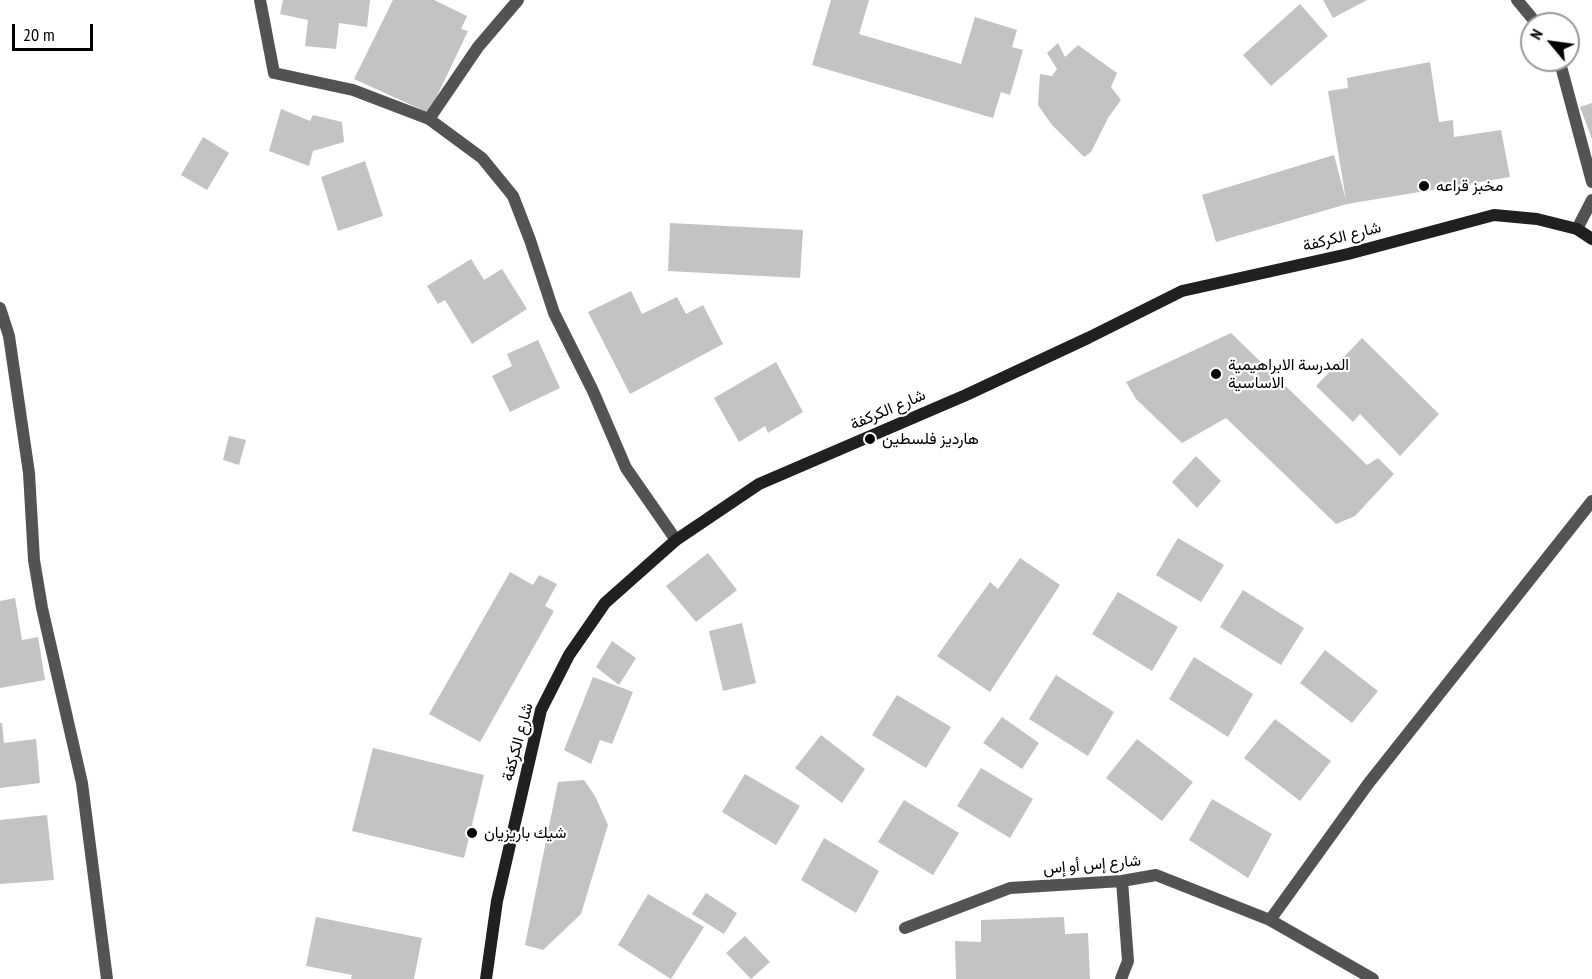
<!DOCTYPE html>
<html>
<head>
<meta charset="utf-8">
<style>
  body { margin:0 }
  #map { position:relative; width:1592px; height:979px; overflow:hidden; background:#fff; font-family:"PT Sans Narrow",sans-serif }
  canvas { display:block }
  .north { position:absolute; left:1520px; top:12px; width:60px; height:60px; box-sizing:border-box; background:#fff; border:2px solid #999; border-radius:50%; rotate:299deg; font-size:16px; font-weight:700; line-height:24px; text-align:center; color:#000 }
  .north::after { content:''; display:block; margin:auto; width:21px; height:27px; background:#000; clip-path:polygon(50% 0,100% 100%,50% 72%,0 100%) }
  .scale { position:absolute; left:12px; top:24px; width:81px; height:27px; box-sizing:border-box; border:3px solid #000; border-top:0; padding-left:8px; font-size:18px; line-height:21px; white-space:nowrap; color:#000; -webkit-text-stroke:4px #fff; paint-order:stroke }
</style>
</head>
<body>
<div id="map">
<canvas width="1592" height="979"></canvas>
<div class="north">N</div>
<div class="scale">20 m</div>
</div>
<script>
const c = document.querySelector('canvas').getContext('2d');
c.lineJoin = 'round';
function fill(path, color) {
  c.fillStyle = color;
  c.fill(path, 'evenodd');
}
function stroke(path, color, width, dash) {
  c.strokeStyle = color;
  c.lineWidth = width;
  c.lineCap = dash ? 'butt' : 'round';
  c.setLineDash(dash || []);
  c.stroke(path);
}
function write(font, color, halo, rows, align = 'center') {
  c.font = font + ' "PT Sans Narrow",Vazirmatn,sans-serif';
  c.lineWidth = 4.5;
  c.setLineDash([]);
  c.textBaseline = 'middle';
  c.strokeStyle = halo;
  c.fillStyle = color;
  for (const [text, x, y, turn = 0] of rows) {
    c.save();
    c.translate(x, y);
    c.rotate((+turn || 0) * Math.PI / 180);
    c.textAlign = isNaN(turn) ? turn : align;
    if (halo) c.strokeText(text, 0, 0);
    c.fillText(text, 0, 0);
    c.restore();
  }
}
const building = new Path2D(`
  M283,0H370L367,27L339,23L336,49L305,46L308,20L280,14Z
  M393,0H434L467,16L461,29L468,31L429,113L354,79Z
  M831,0H869L859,34L961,64L975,17L1017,30L1012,47L1023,50L1010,95L1001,92L993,118L812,65Z
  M1323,0H1367L1333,18Z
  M1300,4L1328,36L1271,86L1243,55Z
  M1058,43L1065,57L1078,45L1117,73L1111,87L1121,100L1108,118L1091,152L1084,157L1052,125L1038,105L1040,74L1052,76L1057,69L1047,53Z
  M1430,62L1439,122L1453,120L1454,137L1501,130L1510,177L1347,204L1216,242L1202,195L1334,155L1346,200L1328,91L1348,88L1347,78Z
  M1592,103V139L1580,107Z
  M281,109L310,121L313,115L342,122L344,142L313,151L309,166L269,151Z
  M203,137L229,153L207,190L181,175Z
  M365,161L383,216L338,231L321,177Z
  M670,223L803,230L800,278L668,271Z
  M471,259L484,280L502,269L527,309L472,344L445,300L438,304L427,286Z
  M631,291L642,314L677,297L686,314L703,305L723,344L630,394L588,312Z
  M1231,333L1367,465L1378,458L1394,474L1355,516L1336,524L1226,418L1182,443L1136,399L1126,382Z
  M1362,338L1439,414L1400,456L1360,414L1353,422L1316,386Z
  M538,340L560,388L510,412L492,376L512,366L507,354Z
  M776,362L803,412L768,433L765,426L739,442L714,398Z
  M229,436L246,440L239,465L223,460Z
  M1196,456L1221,481L1197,508L1172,482Z
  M1178,538L1224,565L1201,602L1156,575Z
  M708,553L737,590L696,622L666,586Z
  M1020,558L1060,585L990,692L937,656L990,582L998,589Z
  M510,572L533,585L539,575L557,584L545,606L554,611L480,742L429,714Z
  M1243,590L1304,628L1281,665L1220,627Z
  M1118,592L1178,627L1152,671L1092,634Z
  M15,598L22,640L38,637L45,680L0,688V601Z
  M742,623L756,683L723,691L709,631Z
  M612,641L636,658L619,685L596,667Z
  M1325,650L1378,691L1352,723L1300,683Z
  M1194,657L1253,694L1228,737L1169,699Z
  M1056,675L1114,712L1088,756L1029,719Z
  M593,677L633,692L612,744L600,740L591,764L564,750Z
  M897,695L951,727L926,768L872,735Z
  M1002,717L1039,743L1022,769L983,743Z
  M1275,719L1331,761L1300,801L1244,758Z
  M0,723H2L4,743L36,739L40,783L0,788Z
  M821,735L865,769L842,803L795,768Z
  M1137,739L1193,782L1162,821L1106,778Z
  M373,748L484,775L464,858L352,831Z
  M981,768L1033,799L1010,838L957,806Z
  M745,774L800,806L776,845L722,812Z
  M584,780L595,796L608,825L581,914L543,950L525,945L558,782Z
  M1212,799L1272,834L1248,878L1189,840Z
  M904,800L959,833L933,875L878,842Z
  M47,815L54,880L0,884V820Z
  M824,838L879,871L856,913L801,880Z
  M706,893L737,913L724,934L692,914Z
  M648,894L704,927L671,979L618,945Z
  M316,917L422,938L414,979H351L352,975L306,966Z
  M1064,917L1065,934L1088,933L1090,979H956L955,941L981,942V920Z
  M745,936L770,962L751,979L726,953Z`);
const street = new Path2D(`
  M260,0L274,73L353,90L429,119L482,158L513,196L530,240L554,313L593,391L626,468L676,540
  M1517,0L1537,24
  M1557,60L1562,70L1592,182
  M429,119L478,47L518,0
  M1577,229L1592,200
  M0,308L9,336L29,473L34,560L42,608L82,783L107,979
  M1270,920L1368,784L1592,501
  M905,928L1010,888L1122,881L1156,875L1270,920L1373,979
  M1121,979L1128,961L1122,881`);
const secondary = new Path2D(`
  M486,979L497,901L541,710L569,655L605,603L676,540L759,484L966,395L1088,338L1182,291L1348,254L1494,215L1537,219L1577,229L1592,239`);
const markers = [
  [1424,186,6,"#000"],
  [1216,374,6,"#000"],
  [870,439,6,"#000"],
  [472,833,6,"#000"]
];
const poiNames = [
  ["مخبز قراعه",1436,186],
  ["المدرسة الابراهيمية",1228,365],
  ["الاساسية",1228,383],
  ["هارديز فلسطين",882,439],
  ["شيك باريزيان",484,833]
];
const streetNames = [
  ["شارع الكركفة",1342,237,-14],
  ["شارع الكركفة",888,410,-23],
  ["شارع الكركفة",518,742,-75],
  ["شارع إس أو إس",1092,865,-5]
];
fill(building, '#c3c3c3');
stroke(street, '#535353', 12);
stroke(secondary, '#202020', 12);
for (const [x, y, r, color] of markers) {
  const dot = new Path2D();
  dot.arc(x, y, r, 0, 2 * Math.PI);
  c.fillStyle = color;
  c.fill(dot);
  stroke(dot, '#fff', 2);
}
write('16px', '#000', '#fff', poiNames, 'left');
write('16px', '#000', '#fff', streetNames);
</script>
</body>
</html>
